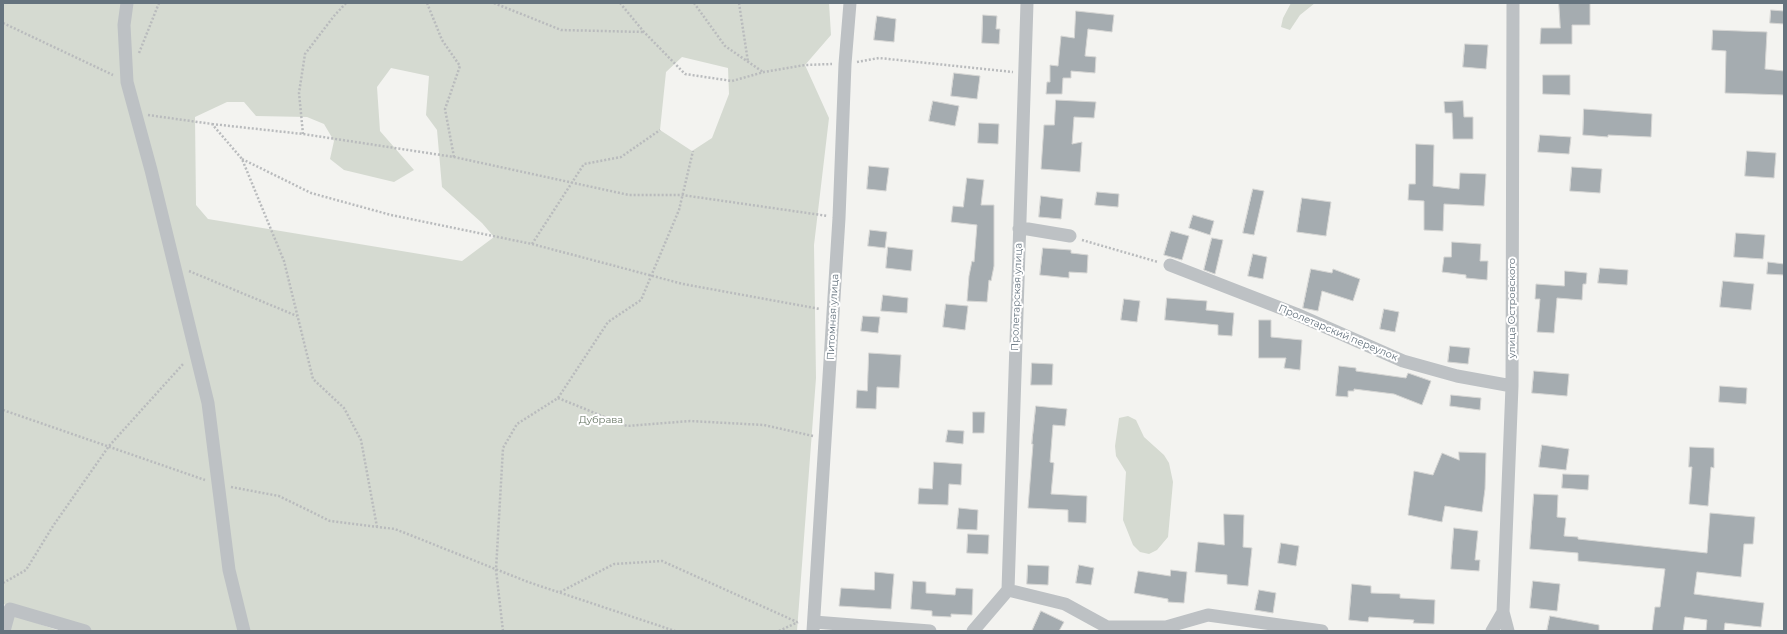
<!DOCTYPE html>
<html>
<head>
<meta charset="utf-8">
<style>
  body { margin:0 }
  #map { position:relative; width:1787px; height:634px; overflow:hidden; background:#f3f3f0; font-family:Montserrat,sans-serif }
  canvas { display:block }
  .frame { position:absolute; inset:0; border:4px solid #65737e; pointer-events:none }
</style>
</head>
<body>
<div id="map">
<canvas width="1787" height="634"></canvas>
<div class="frame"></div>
</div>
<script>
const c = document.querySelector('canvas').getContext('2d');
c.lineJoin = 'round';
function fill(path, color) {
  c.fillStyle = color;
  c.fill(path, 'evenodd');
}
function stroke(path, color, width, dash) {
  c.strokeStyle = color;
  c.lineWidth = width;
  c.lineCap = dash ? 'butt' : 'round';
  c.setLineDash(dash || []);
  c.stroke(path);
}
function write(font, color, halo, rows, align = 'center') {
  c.font = font + ' Montserrat,sans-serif';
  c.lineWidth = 4;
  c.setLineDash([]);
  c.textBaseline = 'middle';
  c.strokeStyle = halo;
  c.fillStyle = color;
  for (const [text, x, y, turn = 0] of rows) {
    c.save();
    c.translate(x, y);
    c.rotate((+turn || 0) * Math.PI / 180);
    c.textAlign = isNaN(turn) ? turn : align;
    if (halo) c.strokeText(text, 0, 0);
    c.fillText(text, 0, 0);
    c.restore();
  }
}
const green = new Path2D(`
  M3,3H829L831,35L805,65L829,118L814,245L816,378L797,631H90L3,604ZM682,57L728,68L729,94L712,138L692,151L660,130L666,72ZM391,68L429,76L426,115L437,130L442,187L482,223L494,237L462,261L208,219L196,205L195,117L227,102H244L256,116L307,117L324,124L334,141L330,159L344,170L394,182L414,170L380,131L377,87Z
  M1291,3H1315L1300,15L1290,30L1281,27L1283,18Z
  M1128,416L1136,420L1144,437L1164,455L1169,463L1173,482L1168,537L1157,550L1149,554L1140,552L1133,545L1123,520L1126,472L1116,456L1115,446L1119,418Z
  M13,615L60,631H10Z`);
const building = new Path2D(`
  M1559,3H1590V25H1572V44H1540L1541,28H1560Z
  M1771,10L1784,11V24L1770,23Z
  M1076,11L1114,15L1112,32L1088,29L1085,56L1096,57L1095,73L1071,71V78H1063L1062,94H1046L1047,82H1050V65L1058,66L1061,36L1074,38Z
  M983,15L997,16L996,29H1000L999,44L982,43Z
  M877,16L896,19L894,42L874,40Z
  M1713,30L1767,32L1765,69L1784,71V95L1725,93L1726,51L1712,50Z
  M1465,44L1488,45L1486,69L1463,67Z
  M954,73L980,76L977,99L951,96Z
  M1543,75H1570V95L1543,94Z
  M1056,100L1096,102L1094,118L1074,117L1072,144L1082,142L1080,172L1041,169L1044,125H1054Z
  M933,101L959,106L955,126L929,121Z
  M1463,101L1464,117H1473V139H1453L1452,113H1445L1444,102Z
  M1584,109L1652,114L1651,137L1608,135V137L1583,135Z
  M979,123L999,124L998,144L978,143Z
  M1540,135L1571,137L1569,154L1538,152Z
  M1416,144L1434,145L1433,186L1459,189L1460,173L1486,174L1484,206L1444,204L1443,231L1424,230V201L1408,200L1409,184H1415Z
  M1747,151L1776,153L1774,178L1745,176Z
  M869,166L889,168L886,191L867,189Z
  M1572,167L1602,169L1600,193L1570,191Z
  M967,178L984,180L981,205H994V266L991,281L989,280L987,302L967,301L969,276L972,261L974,262L977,225L951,222L953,206L963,207Z
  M1253,189L1264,191L1254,235L1243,233Z
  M1097,192L1119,194L1118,207L1095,205Z
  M1041,196L1063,199L1061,219L1039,217Z
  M1302,198L1331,202L1326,236L1297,232Z
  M1193,215L1214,221L1210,235L1189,228Z
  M870,230L887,232L885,248L868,246Z
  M1171,231L1189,236L1182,260L1164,255Z
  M1736,233L1765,235L1763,259L1734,257Z
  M1212,238L1223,240L1215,274L1204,270Z
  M1452,242L1481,244L1480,261H1488L1487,280L1466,278V275L1442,272L1444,257H1451Z
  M888,247L913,250L911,271L886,268Z
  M1043,248L1071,250V253L1088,255L1087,273L1069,272V278L1040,275Z
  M1253,254L1267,257L1263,279L1248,276Z
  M1768,262L1784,264V275L1767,274Z
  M1600,268L1628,270L1627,285L1598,283Z
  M1311,269L1332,273L1333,269L1360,279L1353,301L1322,291L1318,311L1303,308Z
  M1565,271L1587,273L1586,284H1583L1582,300L1557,298L1554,333L1537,332L1540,299H1535L1536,284L1564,286Z
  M1723,281L1754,284L1751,310L1720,307Z
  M883,295L908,298L907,313L881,311Z
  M1167,298L1207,301L1206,310L1234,313L1232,336L1218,335V325L1165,320Z
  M1124,299L1140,301L1137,322L1121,320Z
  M946,304L968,306L965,330L943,327Z
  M1384,309L1399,312L1395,332L1380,329Z
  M863,316L880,317L878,333L861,331Z
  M1259,320H1271V337L1302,340L1300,370L1284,368L1286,358H1259Z
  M1450,346L1470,348L1468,364L1448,362Z
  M869,353L901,355L899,388L877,387L876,409L856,408L857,390L867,391Z
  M1032,363L1053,364L1052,385H1031Z
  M1339,366L1356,368V371L1406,378L1408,373L1431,381L1422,405L1394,394L1354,389V391H1348V397L1336,396Z
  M1534,371L1569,374L1567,396L1532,393Z
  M1720,386L1747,388L1746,404L1719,402Z
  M1451,395L1481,398L1480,410L1450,406Z
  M1036,406L1067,409L1065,426L1053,425L1050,462L1054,463L1051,494L1087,496L1086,523L1068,522V510L1028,508L1033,444H1032Z
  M973,412H985L984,433H973Z
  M948,430L964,431L963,444L946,442Z
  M1542,445L1569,449L1566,470L1539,467Z
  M1690,447L1714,448V468L1711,467L1708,506L1689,504L1692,467H1689Z
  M1459,452L1486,453L1485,489L1482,512L1445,506L1442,522L1408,515L1414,471L1433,475L1442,453L1459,460Z
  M934,462L962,464L961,485L949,484L948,505L918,504L919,488L932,489Z
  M1563,474L1589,475L1588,490L1562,488Z
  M1534,494L1558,495L1557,517L1566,518L1564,536L1578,537V539L1707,553L1710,513L1755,517L1753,544H1744L1741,577L1697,572L1694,594L1764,603L1761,627L1725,623L1724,631H1706L1707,620L1685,617L1683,631H1652L1655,607H1660L1665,569L1578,561V553L1530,549Z
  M959,508L978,510L977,530L957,529Z
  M1224,514L1244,515L1243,547L1252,548L1248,586L1227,584V575L1195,572L1198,542L1224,545Z
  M1454,528L1478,531L1475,560H1480L1479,571L1451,569Z
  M968,534L989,535L988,554L967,553Z
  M1281,543L1299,546L1296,566L1278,563Z
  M1028,565L1049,566L1048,585L1027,584Z
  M1079,565L1094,568L1091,585L1076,583Z
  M1171,570L1187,572L1184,603L1168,602V599L1134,593L1138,571L1170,576Z
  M875,572L894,574L891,609L839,606L841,588L874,590Z
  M913,581L926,582V593L955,595L956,588L973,589L972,615L951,614V617L932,616V611L911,609Z
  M1533,581L1560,584L1557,611L1530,608Z
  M1352,584L1371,586V593L1400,594V598L1435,600L1434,624L1413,623L1414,620L1369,617L1368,622L1349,620Z
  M1259,590L1276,593L1273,613L1255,610Z
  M1041,611L1064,622L1059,631H1032Z
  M1550,616L1599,625V631H1547Z`);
const path = new Path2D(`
  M427,3L442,40L460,66L445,109L454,157
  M494,3L561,30L644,32
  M620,3L644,32L685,74L732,81L764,72L805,65L832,64
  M694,3L725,46L763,72
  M739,3L748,62
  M3,23L113,75
  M139,53L159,3
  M857,62L879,58L1013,72
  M148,115L212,124L242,159L284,261L313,379L344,408L361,440L377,527
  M212,124L303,134L454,157L629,195H682L828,216
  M303,134L299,93L305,54L334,16L346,3
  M242,159L311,193L391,215L532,244L683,284L820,309
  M1082,240L1158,262
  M532,244L584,164L621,157L660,130
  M189,271L297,316
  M558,398L627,426L690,421L764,425L813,436
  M3,410L205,480
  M231,487L279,496L330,521L395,529L528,582L675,631
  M3,583L26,570L53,526L109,446L184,363
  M560,592L614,564L662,561L797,622
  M503,631L496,570L503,448L517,424L558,398L608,322L641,300L679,210L693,151
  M779,631L798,622`);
const minor = new Path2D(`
  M127,3L124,25L127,82L151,170L208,403L229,570L244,631
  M1019,229H1028L1070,236
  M1170,265L1296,314L1403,361L1457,376L1512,386
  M1008,590L1027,3
  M814,622L930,631
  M4,631L10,609L85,631
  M813,631L839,218L845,64L850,3
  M973,631L1008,590L1065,604L1107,627H1166L1208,615L1322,631
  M1492,631L1503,612
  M1508,631L1503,612L1512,386L1513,3`);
const streetNames = [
  ["Пролетарская улица",1017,297,-88],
  ["улица Островского",1512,308,-90],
  ["Питомная улица",833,317,-87],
  ["Пролетарский переулок",1338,333,23]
];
const parkNames = [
  ["Дубрава",601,420]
];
fill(green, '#d5dad1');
fill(building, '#a5acb0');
stroke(building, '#d5d5d3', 1);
stroke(path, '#b9bbbd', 2.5, [2, 2]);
stroke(minor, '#bdc1c4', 13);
write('10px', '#65737e', '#fff', streetNames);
write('10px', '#677664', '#fff', parkNames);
</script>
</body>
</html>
